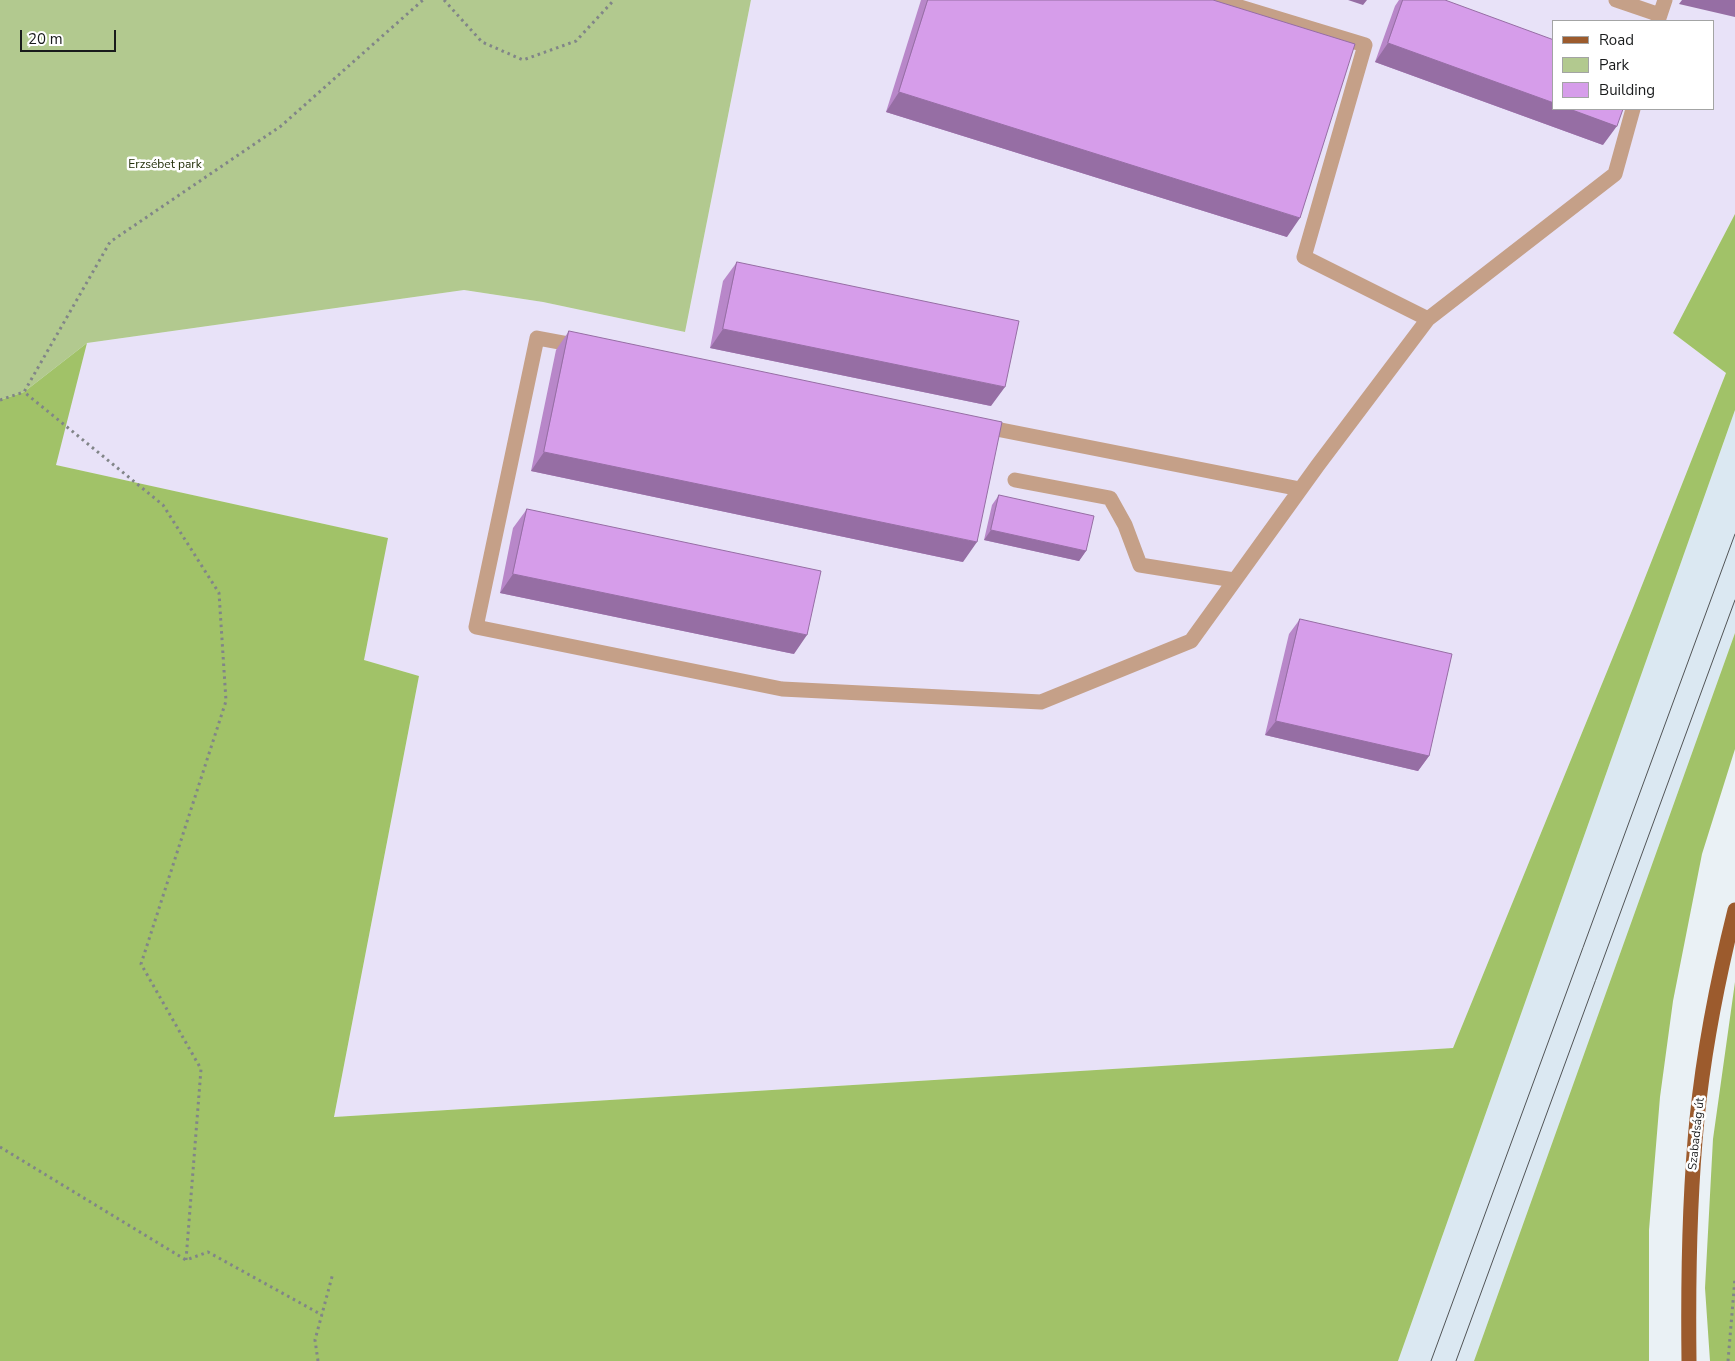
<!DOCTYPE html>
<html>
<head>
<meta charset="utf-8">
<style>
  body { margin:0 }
  #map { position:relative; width:1735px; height:1361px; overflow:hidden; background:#eaf1f5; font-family:"Nunito Sans",sans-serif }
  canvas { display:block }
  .legend { position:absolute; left:1552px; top:20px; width:162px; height:90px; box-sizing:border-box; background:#fff; border:1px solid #a3a4a4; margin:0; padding:6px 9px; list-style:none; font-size:15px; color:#191b1c }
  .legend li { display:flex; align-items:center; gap:10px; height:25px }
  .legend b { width:25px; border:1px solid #a3a4a4 }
  .scale { position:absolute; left:20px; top:30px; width:96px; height:22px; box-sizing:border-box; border:2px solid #191b1c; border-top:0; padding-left:6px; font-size:15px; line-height:18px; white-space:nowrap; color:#191b1c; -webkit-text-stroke:4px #fff; paint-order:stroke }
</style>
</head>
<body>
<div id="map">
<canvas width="1735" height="1361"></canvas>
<ul class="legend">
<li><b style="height:6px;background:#9c5b2d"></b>Road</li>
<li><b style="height:14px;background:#b2c98f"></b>Park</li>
<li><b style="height:14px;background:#d69dea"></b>Building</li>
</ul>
<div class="scale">20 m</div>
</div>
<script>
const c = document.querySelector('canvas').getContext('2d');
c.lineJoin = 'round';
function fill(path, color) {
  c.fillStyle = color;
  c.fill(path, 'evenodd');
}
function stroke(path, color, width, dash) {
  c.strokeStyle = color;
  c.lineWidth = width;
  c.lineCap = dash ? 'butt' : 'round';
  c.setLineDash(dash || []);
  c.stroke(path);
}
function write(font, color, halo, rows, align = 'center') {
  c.font = font + ' "Nunito Sans",sans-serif';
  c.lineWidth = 5;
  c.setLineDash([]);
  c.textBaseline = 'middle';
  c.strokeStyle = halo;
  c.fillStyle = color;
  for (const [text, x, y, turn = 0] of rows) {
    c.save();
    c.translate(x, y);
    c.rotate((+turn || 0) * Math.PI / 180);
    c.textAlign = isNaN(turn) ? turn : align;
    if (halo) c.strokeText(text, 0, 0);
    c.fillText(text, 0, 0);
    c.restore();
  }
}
const industrial = new Path2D(`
  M751,0H1735V214L1673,333L1726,373L1633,608L1453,1048L334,1117L419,676L364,660L387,538L55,465L87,343L464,290L543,302L685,332ZM1554,21H1714V109H1554Z`);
const built = new Path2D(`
  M1735,410V633L1474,1361H1398Z`);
const green = new Path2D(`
  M0,0H751L685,332L543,302L464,290L87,343L24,392L0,400Z`);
const forest = new Path2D(`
  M1735,214V410L1398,1361H0V400L24,392L87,343L56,465L388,538L364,660L419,676L334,1117L1453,1048L1633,608L1726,373L1673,333Z
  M1735,633V749L1702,854L1673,1001L1660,1097L1649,1230V1361H1474Z
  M1735,982V1361H1710L1705,1288L1713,1139Z`);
const path = new Path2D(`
  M444,0L482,42L523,60L576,41L614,0
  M0,400L24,392
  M0,1147L186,1260L208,1252L322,1315
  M186,1260L201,1069L141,964L226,701L219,593L163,505L24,392L110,242L281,126L423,0
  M318,1361L315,1340L333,1273
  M1728,1361L1735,1278`);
const minor = new Path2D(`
  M1217,0L1365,45L1304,257L1428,319
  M1616,0L1660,15
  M1658,21L1665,0
  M580,346L537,338L476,627L782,689L1041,702L1191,641L1318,465L1428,319L1615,174L1633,109
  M981,426L1300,489
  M1015,480L1110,498L1125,525L1140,565L1234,580`);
const major = new Path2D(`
  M1689,1361C1688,1280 1689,1199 1697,1119C1704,1049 1718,978 1735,910`);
const tram = new Path2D(`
  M1431,1361L1735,534
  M1456,1361L1735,600`);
const wall = new Path2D(`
  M921,0H1213L1287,237L886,112Z
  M1399,0H1445L1603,145L1375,62L1395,6Z
  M737,262L991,406L710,348L723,281Z
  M569,331L963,562L531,471L556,350Z
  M999,495L1086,551L1079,561L984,540L992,505Z
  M527,509L794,654L500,593L513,528Z
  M1300,619L1429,756L1418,771L1265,735L1289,634Z`);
const shadedWall = new Path2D(`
  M1348,0H1367L1363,5Z
  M1682,0H1735V17L1679,4Z
  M1388,43L1554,103V109H1570L1617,126L1603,145L1375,62Z
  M899,92L1300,218L1287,237L886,112Z
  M723,329L1005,387L991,406L710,348Z
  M544,452L977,542L963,562L531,471Z
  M991,530L1086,551L1079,561L984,540Z
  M513,574L807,635L794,654L500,593Z
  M1276,721L1429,756L1418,771L1265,735Z`);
const building = new Path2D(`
  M928,0H1213L1355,44L1300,218L899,92Z
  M1403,0H1445L1554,40V103L1388,43Z
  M1570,109H1623L1617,126Z
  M737,262L1019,321L1005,387L723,329Z
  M569,331L1002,422L977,542L544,452Z
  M999,495L1094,516L1086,551L991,530Z
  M527,509L821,571L807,635L513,574Z
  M1300,619L1452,654L1429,756L1276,721Z`);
const parkNames = [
  ["Erzsébet park",165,165]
];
const streetNames = [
  ["Szabadság út",1697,1134,-84]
];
fill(industrial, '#e8e2f8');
fill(built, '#dbe8f2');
fill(green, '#b2c98f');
fill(forest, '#a1c268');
stroke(path, '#818588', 3, [2.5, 4]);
stroke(minor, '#c5a088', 15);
stroke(major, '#9c5b2d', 15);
stroke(tram, '#515456', 1);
fill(wall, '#b887c9');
fill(shadedWall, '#966ea4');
fill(building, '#d69dea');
stroke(building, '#966ea4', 1);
write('12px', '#222f09', '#fff', parkNames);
write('12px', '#191b1c', '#fff', streetNames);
</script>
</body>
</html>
